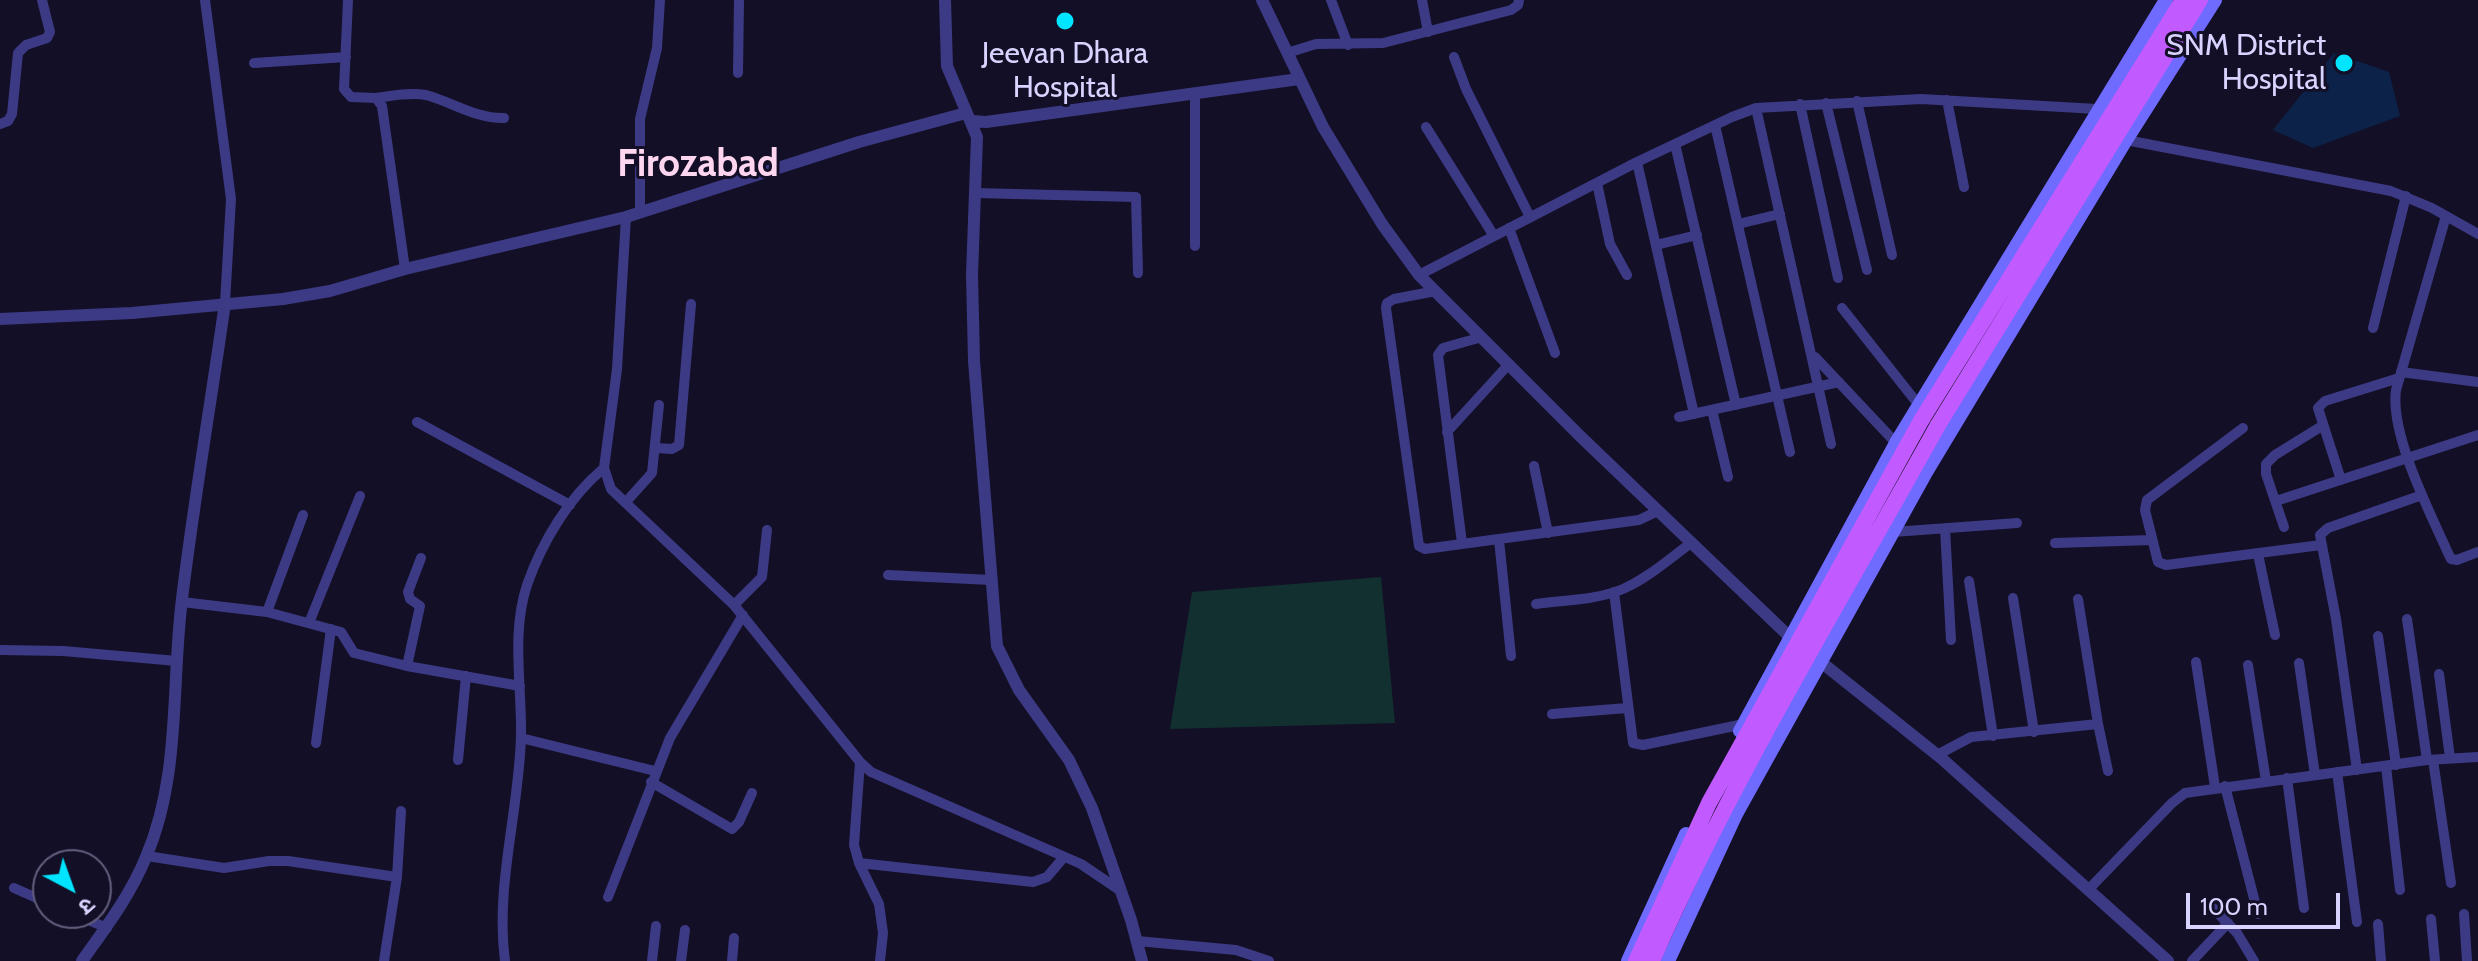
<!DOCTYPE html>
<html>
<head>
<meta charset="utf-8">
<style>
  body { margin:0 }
  #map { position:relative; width:2478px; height:961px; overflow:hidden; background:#130f26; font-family:Cabin,"Noto Sans Devanagari",sans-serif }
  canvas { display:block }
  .north { position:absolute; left:32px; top:849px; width:80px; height:80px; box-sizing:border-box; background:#130f26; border:2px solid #625e7d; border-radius:50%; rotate:139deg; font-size:22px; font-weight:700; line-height:32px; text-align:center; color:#d9d4ff }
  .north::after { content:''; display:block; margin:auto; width:28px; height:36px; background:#00e5ff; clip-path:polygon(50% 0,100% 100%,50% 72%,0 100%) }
  .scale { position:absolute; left:2186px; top:893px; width:154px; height:36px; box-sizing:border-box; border:4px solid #d9d4ff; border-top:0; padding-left:10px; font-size:24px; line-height:28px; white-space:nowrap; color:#d9d4ff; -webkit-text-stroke:6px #130f26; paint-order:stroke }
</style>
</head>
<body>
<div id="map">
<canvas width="2478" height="961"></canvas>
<div class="north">उ</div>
<div class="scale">100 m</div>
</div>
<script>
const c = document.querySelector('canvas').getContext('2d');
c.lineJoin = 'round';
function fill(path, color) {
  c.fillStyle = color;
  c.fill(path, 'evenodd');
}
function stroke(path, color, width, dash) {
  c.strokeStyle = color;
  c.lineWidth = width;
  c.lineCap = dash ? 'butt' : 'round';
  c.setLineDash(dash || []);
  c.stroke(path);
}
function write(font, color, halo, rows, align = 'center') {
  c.font = font + ' Cabin,sans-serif';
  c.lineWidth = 6;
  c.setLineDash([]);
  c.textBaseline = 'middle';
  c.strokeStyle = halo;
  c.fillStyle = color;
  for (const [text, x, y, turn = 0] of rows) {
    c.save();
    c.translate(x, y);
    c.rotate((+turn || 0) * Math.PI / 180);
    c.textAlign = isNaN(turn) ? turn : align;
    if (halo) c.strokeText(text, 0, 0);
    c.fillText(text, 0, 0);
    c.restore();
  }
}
const green = new Path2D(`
  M1381,577L1395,723L1170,729L1192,592Z`);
const water = new Path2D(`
  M2334,53L2389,72L2400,116L2313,148L2273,130Z`);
const minor = new Path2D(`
  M205,0L231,199L225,303
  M348,0L344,89L351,97L376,98L382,106L405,269
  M1331,0L1348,45
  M1422,0L1428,32
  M1287,53L1316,44L1383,43L1511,10L1518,5L1519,0
  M1454,57L1466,89L1530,217
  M254,63L346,57
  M738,73L739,0
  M376,98C392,96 409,92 426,95C452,102 477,119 504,118
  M1947,100L1964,187
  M1857,101L1892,255
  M1826,103L1867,270
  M1800,104L1838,278
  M1756,108L1831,444
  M0,124L8,121L12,114L18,53L26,45L47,38L50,32L42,0
  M1715,125L1790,452
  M1426,127L1494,236
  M2126,140L2391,191L2432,208L2478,234
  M1675,144L1736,405
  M1637,162L1694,414
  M1597,183L1610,244L1627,275
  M975,193L1136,197L1138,273
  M640,212V119L657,48L660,0
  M2446,216L2396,390C2390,435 2429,510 2448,553L2451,559L2457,560L2478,552
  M626,217L617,369L604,468L611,489L734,605L860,762L871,772L1081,864L1121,891
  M1738,224L1780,214
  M1509,228L1555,353
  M1656,245L1697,235
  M1195,246V93
  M1419,275L1637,162L1732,117L1756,108L1921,99L2097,109
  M1436,291L1394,299L1387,303L1386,308L1419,546L1425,549L1639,520L1658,511
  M1842,308L1918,404
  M2373,328L2406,196
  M1815,357L1896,443
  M2401,372L2478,382
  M1712,410L1728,477
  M1679,417L1839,382
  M417,422L570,505
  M2243,428L2147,500L2145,510L2158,562L2166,565L2321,545
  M1447,432L1509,364
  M656,448L672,449L679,445L691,304
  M1534,466L1548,533
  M2341,480L2318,408L2325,401L2399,378
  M2276,501L2478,435
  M626,502L652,473L659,405
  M2284,527L2266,474V464L2275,455L2322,426
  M1945,528L1951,640
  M1893,532L2017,523
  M1499,540L1511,656
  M1462,543L1438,355L1443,348L1482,337
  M2055,543L2152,540
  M2258,554L2275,635
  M888,575L991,580
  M1969,581L1993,736
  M1614,592L1633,743L1643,745L1744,724
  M2013,598L2034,732
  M182,602L267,612L341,632L354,653L407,666L520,686
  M1536,604C1564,600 1597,600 1623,589C1648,578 1669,559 1691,543
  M734,605L762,577L767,530
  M267,612L303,515
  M2407,619L2427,760
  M309,623L360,496
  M2378,636L2396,765
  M0,650L63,651L177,661
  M2196,662L2215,787
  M2299,663L2315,775
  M2248,665L2266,781
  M407,666L420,606L410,599L408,592L421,558
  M2439,674L2450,758
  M1552,714L1627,708
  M2098,724L2108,771
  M521,738L655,771
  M316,743L331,629
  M1937,755L1971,737L2098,724L2078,599
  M458,760L466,676
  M2433,760L2451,883
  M860,762L854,845L859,863L879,904L883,933L880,961
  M2386,766L2400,890
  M2357,770L2336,619L2320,535L2328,528L2422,495
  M2337,772L2357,922
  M2287,778L2304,908
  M651,782L732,829L739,822L752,793
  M2225,786L2258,914
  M147,856L224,868L269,861H288L397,877
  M859,863L1033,882L1047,877L1064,857
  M14,888L48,903
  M2088,890L2172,803L2185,793L2427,760L2478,757
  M608,897L670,738L743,615
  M2213,908L2237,933L2254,961
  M72,913L107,928
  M2464,914L2467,961
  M2431,919L2435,961
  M2378,924L2381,961
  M1137,941L1236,950L1269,961
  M384,961L397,877L401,811
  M505,961C495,886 519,812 521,736C522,687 511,633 527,585C542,542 569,497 604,468
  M652,961L656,926
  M681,961L685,930
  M732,961L734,938
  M2192,961L2228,923`);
const tertiary = new Path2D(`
  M945,0L947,66L977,137L972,275L974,361L997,646L1019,690L1069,760L1092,808L1131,920L1142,961
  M1262,0L1323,127L1382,224L1419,275L1580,436L1795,642
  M972,121L986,122L1299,79
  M0,319L132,313L283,299L330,291L405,269L626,217L859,142L966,113
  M1816,658L1941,758L2168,961
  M82,961C106,927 130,896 146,857C181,775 171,686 182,599C194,500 211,402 225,303`);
const secondary = new Path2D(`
  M1740,731L1896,443L2166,0
  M1628,961L1686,834
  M1668,961L1736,814L1925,474L2126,140L2215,0`);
const primary = new Path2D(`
  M1922,419L2183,0
  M1938,425L2200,0`);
const primaryBridge = new Path2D(`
  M1636,961L1709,803L1922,419
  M1652,961C1733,776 1840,602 1938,425`);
const markers = [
  [1065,21,10,"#00e5ff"],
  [2344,63,10,"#00e5ff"]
];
const poiNames = [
  ["SNM District",2326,46],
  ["Hospital",2326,80],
  ["Jeevan Dhara",1065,54,"center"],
  ["Hospital",1065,88,"center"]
];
const districtNames = [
  ["Firozabad",698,165]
];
fill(green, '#12302f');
fill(water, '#0c2248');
stroke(minor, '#3d3a85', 10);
stroke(tertiary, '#3d3a85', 12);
stroke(secondary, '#6f6bff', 14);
stroke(primary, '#c25bff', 16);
stroke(primaryBridge, '#c25bff', 16);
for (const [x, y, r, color] of markers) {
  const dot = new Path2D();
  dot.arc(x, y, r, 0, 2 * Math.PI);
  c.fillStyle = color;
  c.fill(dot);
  stroke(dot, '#130f26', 3);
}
write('30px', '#d9d4ff', '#130f26', poiNames, 'right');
write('bold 38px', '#ffd6f0', '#130f26', districtNames);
</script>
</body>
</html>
